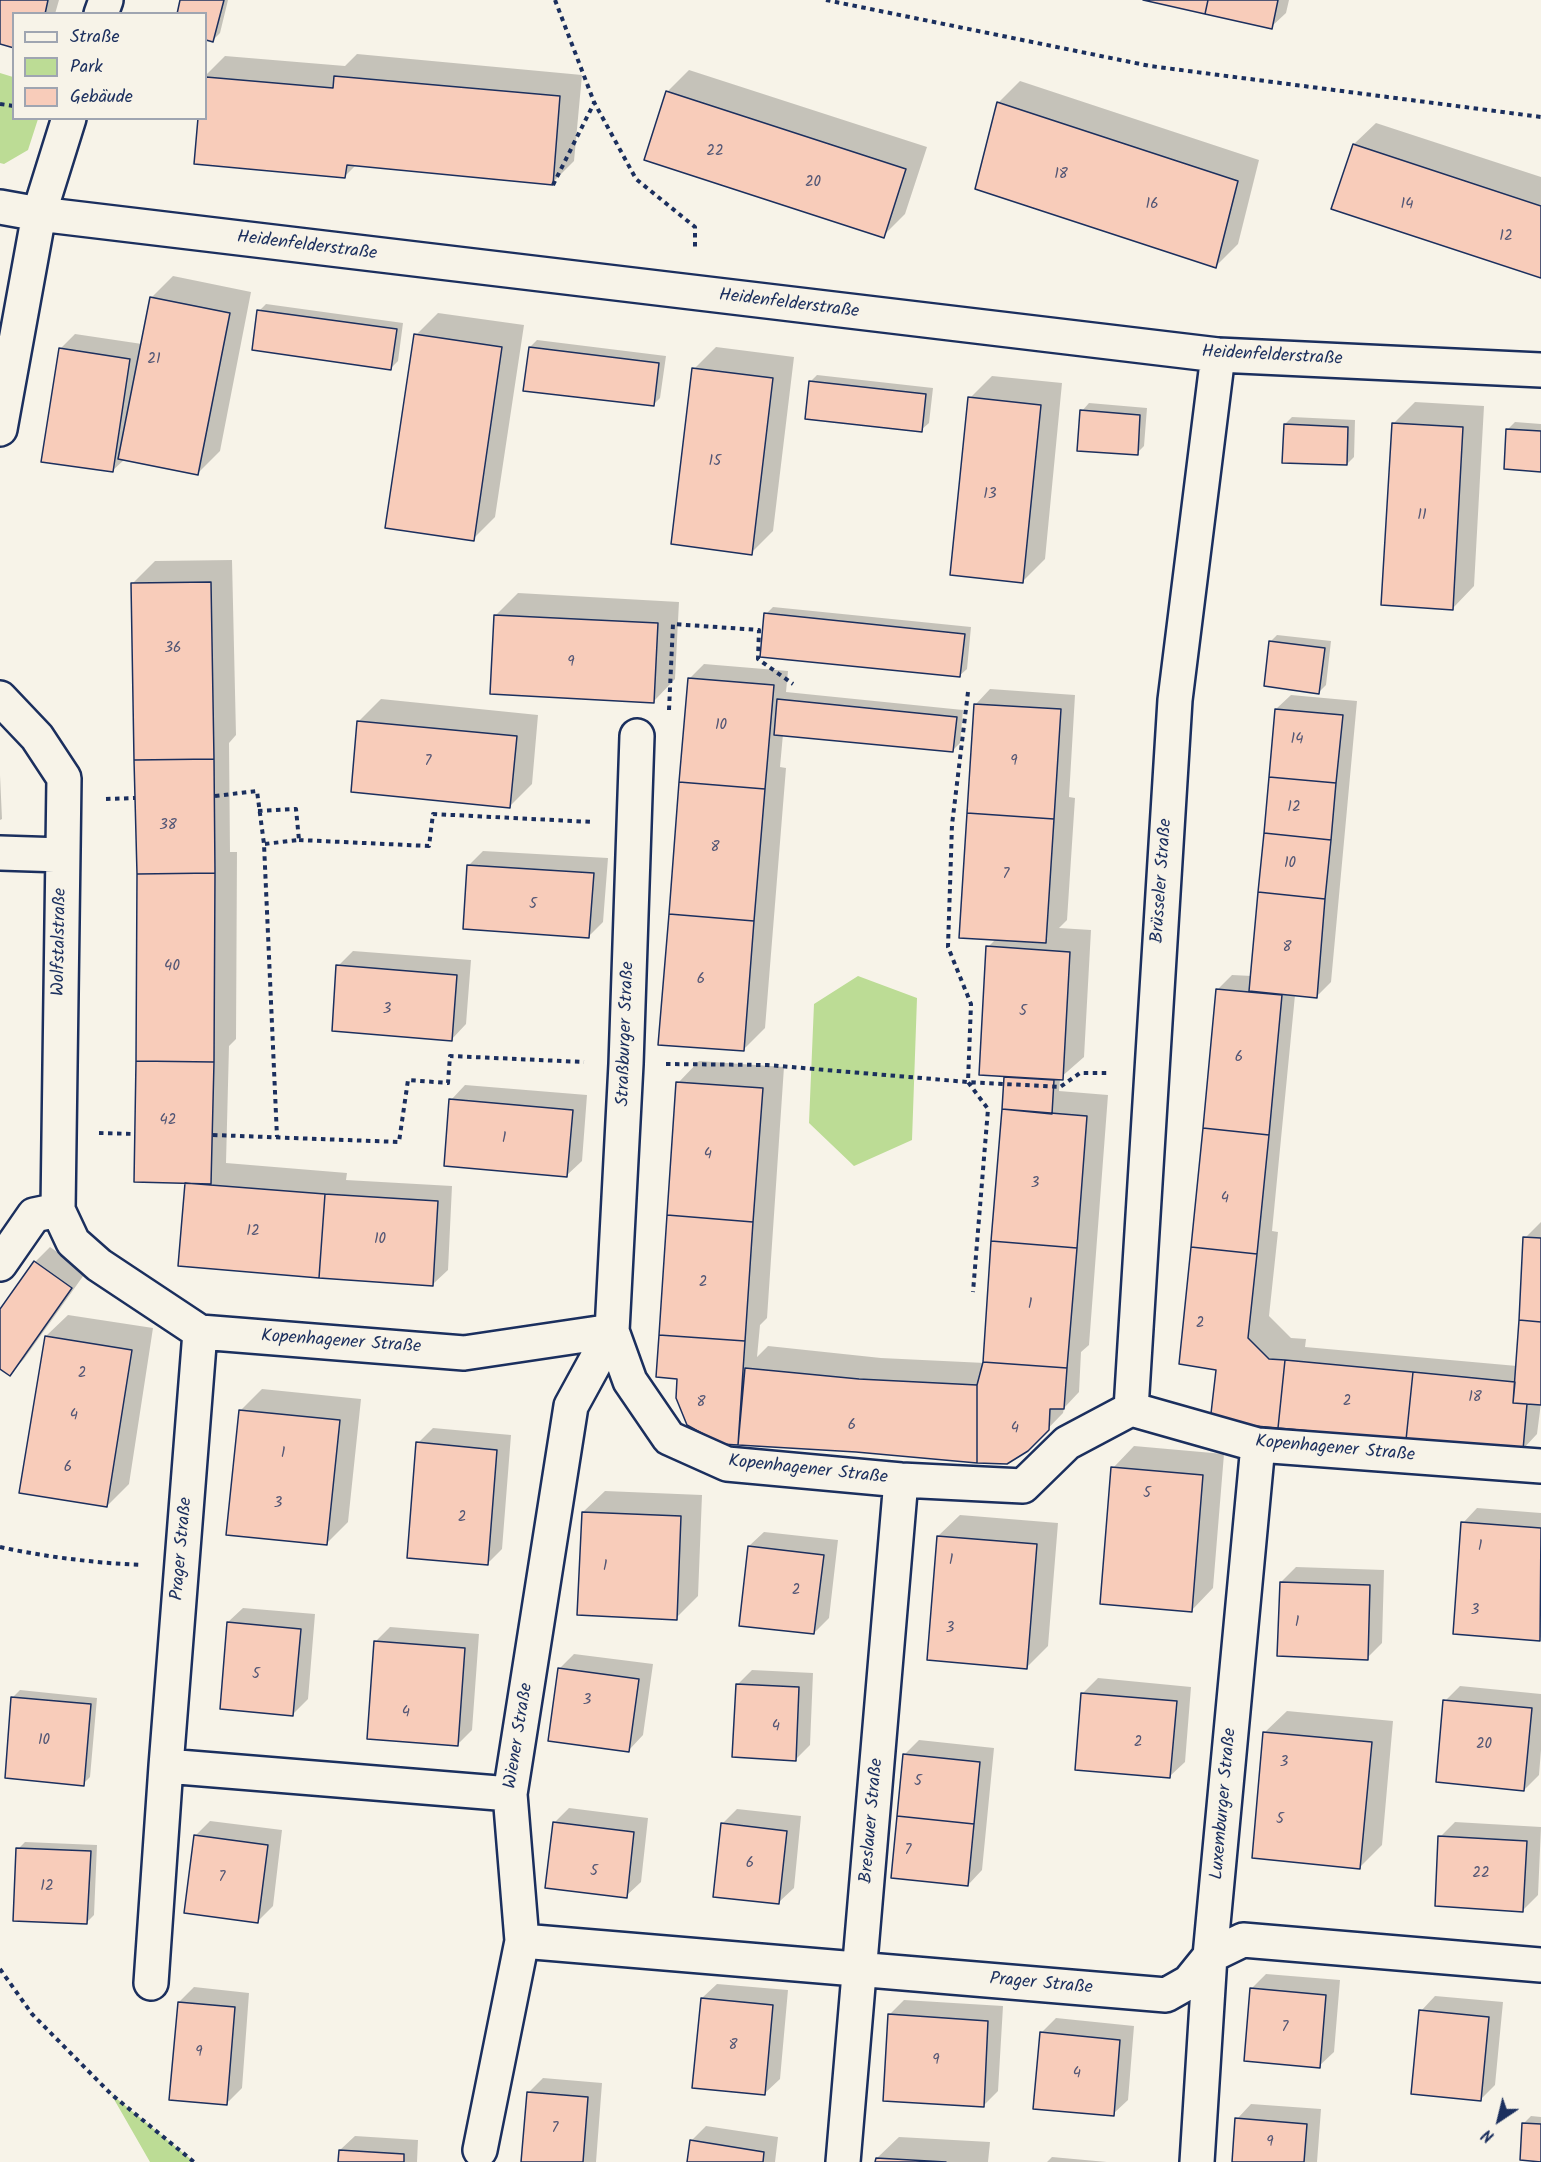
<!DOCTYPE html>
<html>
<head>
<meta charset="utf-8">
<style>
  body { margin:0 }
  #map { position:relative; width:1541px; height:2162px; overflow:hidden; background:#f7f3e8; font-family:Kalam,sans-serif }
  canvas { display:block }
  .legend { position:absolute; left:12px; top:12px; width:195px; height:108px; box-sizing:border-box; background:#f7f3e8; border:2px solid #9fa5b1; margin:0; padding:8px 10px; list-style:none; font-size:18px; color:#1b2f5e }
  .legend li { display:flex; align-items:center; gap:12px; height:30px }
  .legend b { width:30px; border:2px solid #9fa5b1 }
  .north { position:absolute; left:1469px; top:2090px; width:60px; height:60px; -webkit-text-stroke:4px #f7f3e8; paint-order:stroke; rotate:215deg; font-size:16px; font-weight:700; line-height:24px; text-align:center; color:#1b2f5e }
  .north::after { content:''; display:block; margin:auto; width:21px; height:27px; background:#1b2f5e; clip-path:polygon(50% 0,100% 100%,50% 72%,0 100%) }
</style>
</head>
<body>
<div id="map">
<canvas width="1541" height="2162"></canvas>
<ul class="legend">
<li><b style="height:8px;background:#f7f3e8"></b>Straße</li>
<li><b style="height:16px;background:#bcdc95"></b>Park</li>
<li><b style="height:16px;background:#f8ccba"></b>Gebäude</li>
</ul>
<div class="north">N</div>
</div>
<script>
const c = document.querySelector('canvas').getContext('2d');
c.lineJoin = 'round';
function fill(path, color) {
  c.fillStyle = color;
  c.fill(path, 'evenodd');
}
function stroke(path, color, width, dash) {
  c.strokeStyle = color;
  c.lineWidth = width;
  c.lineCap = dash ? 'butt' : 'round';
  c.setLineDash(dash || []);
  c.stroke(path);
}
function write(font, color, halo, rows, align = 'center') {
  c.font = font + ' Kalam,sans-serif';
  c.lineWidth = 4.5;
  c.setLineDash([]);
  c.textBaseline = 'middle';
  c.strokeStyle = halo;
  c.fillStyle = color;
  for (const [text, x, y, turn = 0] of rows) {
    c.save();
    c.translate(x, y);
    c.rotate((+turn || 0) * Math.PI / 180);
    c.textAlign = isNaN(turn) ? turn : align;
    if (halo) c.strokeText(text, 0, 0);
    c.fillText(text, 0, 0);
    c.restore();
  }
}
const green = new Path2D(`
  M0,73L13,77L14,118L38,119L28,150L4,164L0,163Z
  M858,976L917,998L912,1140L854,1166L809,1123L814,1004Z
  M111,2094L194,2162H150Z`);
const shadow = new Path2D(`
  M0,0H59L55,14H14L0,43Z
  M182,0H228L220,33L213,40L206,38V14Z
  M1150,0H1289L1286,13L1271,27Z
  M357,54L582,75L574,161L552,183L356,165L345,176L206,118V75L225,56L345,66Z
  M689,70L927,147L905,214L883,236L667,92Z
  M1020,81L1259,160L1238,244L1216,266L998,103Z
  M1376,123L1541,177V277L1333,208L1354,144Z
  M173,276L251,292L220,451L198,473L125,459L112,471L60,349L75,334L142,344L151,298Z
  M266,304L403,323L398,361L391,368L259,311Z
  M438,313L524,325L495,517L473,539L416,335Z
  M537,340L666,356L660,398L653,405L530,347Z
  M716,347L794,357L773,531L751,553L694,369Z
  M817,375L933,388L929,423L921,430L810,382Z
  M992,376L1062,383L1045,559L1023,581L970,398Z
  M1415,402L1484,406L1474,586L1453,608L1393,424Z
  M1089,403L1147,408L1144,446L1137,453L1082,411Z
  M1292,417L1355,420L1354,457L1347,464L1285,424Z
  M1515,422L1541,424V470L1508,429Z
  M232,560L236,735L229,743L230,852H237L236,1039L229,1046L226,1163L347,1173L346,1180L452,1186L448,1270L433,1284L187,1182L139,874L133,583L155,561Z
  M518,593L679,602L675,679L654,701L496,615Z
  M773,607L971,627L967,669L959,676L766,614Z
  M1277,635L1331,641L1326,685L1319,692L1270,642Z
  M704,664L788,671L786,692L963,710L960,743L953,750L783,734L780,767L786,768L765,1028L743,1050L689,679Z
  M990,689L1075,695L1069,797L1075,798L1067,920L1059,928L1091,930L1084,1057L1060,1078L1059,1091L1108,1095L1089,1345L1081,1352L1079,1392L1064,1408L1063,1413L1027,1450L856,1451L722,1443L678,1083L699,1061L784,1067L767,1318L760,1325L757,1357L768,1346L881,1358L985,1363L1006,1077L1008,1075L988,947L996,939L976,704Z
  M1291,695L1357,701L1331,982L1316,997L1295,995L1272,1231L1278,1232L1269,1316L1291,1338L1306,1339L1305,1347L1517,1366L1525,1238L1541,1222V1403L1537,1434L1523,1449L1218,1369L1217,990L1232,975L1252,976L1276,709Z
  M381,699L538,715L532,784L510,806L359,721Z
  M0,775L2,819L0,820Z
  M483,851L608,858L603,922L588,937L469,865Z
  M353,951L471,960L466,1024L452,1039L338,966Z
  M465,1085L587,1095L582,1161L567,1175L451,1100Z
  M50,1247L86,1272L24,1359L10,1374L0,1367V1311L35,1262Z
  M68,1315L153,1328L129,1484L107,1506L46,1336Z
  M262,1389L361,1399L348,1522L327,1543L240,1411Z
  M433,1428L511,1435L502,1549L487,1564L418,1443Z
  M1134,1446L1224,1454L1213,1588L1192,1610L1113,1468Z
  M605,1491L702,1495L698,1596L676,1618L583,1512Z
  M1477,1508L1541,1513V1637L1539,1639L1463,1523Z
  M960,1515L1058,1523L1048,1646L1027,1667L938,1536Z
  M764,1532L838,1540L829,1618L814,1633L749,1546Z
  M1296,1567L1384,1570L1382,1643L1367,1658L1281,1582Z
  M243,1608L315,1614L308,1699L293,1714L228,1622Z
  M390,1627L479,1634L472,1730L457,1745L375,1642Z
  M574,1654L653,1664L643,1735L629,1750L559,1669Z
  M752,1670L813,1673L810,1745L796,1759L737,1685Z
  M1098,1678L1191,1687L1185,1762L1170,1776L1083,1693Z
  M1460,1686L1541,1694V1750L1539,1775L1524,1790L1445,1701Z
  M20,1690L97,1698L90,1777L83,1784L13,1697Z
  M1287,1711L1393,1721L1382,1845L1360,1867L1265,1732Z
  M919,1740L994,1748L982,1870L968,1885L904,1755Z
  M569,1808L648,1818L641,1882L626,1896L554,1823Z
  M737,1809L801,1816L794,1888L779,1902L722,1824Z
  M210,1821L282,1830L273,1906L258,1921L195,1836Z
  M1455,1822L1541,1827L1538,1895L1523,1910L1440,1837Z
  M25,1842L97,1845L94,1915L87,1922L18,1849Z
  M1266,1974L1340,1980L1334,2052L1319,2066L1252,1988Z
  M717,1984L788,1990L780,2079L765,2093L702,1998Z
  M194,1987L249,1993L242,2088L227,2103L179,2002Z
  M1435,1996L1503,2002L1495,2085L1480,2100L1421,2011Z
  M904,2000L1003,2006L998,2091L983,2106L889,2015Z
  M1056,2018L1134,2026L1128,2100L1113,2114L1041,2033Z
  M543,2078L602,2083L596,2162H523L528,2093Z
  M1251,2104L1321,2109L1317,2162H1233L1237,2119Z
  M1531,2116L1541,2117V2160L1524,2123Z
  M706,2126L778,2137L775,2162H688L691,2141Z
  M355,2136L418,2140L417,2162H339L340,2150Z
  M899,2137L990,2142L988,2162H877V2158Z
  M1052,2157L1107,2162H1047Z`);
const building = new Path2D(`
  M0,0H48L45,14H14V48L0,44Z
  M180,0H224L213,42L206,40V14H177Z
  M1143,0H1208L1205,14Z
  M1208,0H1278L1272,29L1205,14Z
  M334,76L560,96L553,185L347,165L345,178L194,164L198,118H206V77L333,88Z
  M666,91L906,169L884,238L644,160Z
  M997,102L1238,181L1216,268L975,189Z
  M1353,144L1541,206V278L1331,209Z
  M150,297L230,313L198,475L118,459Z
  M257,310L397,329L391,370L252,350Z
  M414,334L502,347L474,541L385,528Z
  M529,347L659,363L654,406L523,391Z
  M59,348L130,359L113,472L41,462Z
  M692,368L773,378L752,555L671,544Z
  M809,381L926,394L922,432L805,419Z
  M968,397L1041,405L1023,583L950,575Z
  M1080,410L1140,415L1138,455L1077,451Z
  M1392,423L1463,427L1453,610L1381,605Z
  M1284,424L1348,427L1347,465L1282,463Z
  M1506,429L1541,431V472L1504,469Z
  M211,582L214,759L134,760L131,583Z
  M764,613L965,634L960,677L760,657Z
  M494,615L658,623L654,703L490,694Z
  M1269,641L1325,648L1319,694L1264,686Z
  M688,678L774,685L765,789L679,782Z
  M777,699L957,717L953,752L774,735Z
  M974,704L1061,709L1054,819L967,813Z
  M1275,709L1343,715L1336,783L1269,777Z
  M357,721L517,736L510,808L351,792Z
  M214,759L215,873L137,874L134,760Z
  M1269,777L1336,783L1331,840L1264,833Z
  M679,782L765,789L754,921L669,914Z
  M967,813L1054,819L1046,943L959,938Z
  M1264,833L1331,840L1325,899L1258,892Z
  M467,865L594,873L589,938L463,929Z
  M215,873L214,1062L136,1061L137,874Z
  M1258,892L1325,899L1317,998L1249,991Z
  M669,914L754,921L744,1051L658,1045Z
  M986,946L1070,952L1063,1080L979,1075Z
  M336,965L457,975L452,1041L332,1031Z
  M1216,989L1282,995L1269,1135L1203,1128Z
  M136,1061L214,1062L211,1184L134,1182Z
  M1004,1077L1054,1080L1052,1114L1002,1109Z
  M676,1082L763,1088L753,1222L667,1215Z
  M449,1099L573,1110L567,1177L444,1166Z
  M1002,1109L1087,1116L1077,1248L991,1241Z
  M1203,1128L1269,1135L1257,1254L1191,1247Z
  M185,1183L325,1194L319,1278L178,1266Z
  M325,1194L438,1201L433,1286L319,1278Z
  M667,1215L753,1222L745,1341L659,1335Z
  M1523,1237L1541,1238V1322L1519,1320Z
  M991,1241L1077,1248L1067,1368L983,1362Z
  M1191,1247L1257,1254L1248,1338L1269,1359L1285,1360L1278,1428L1210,1422L1216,1370L1179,1364Z
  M34,1261L72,1288L10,1376L0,1369V1309Z
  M1519,1320L1541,1322V1405L1513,1403Z
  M659,1335L745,1341L738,1445L721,1444L687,1425L676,1398L677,1379L656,1377Z
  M45,1336L132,1350L107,1507L19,1493Z
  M1285,1360L1413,1372L1406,1440L1278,1428Z
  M983,1362L1067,1368L1064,1409H1050L1049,1430L1028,1451L1007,1464L977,1463V1385Z
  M745,1368L859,1379L977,1385V1463L856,1452L738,1445Z
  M1413,1372L1515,1382L1513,1403L1527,1404L1523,1450L1406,1440Z
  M239,1410L340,1420L327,1545L226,1535Z
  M416,1442L497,1450L488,1565L407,1558Z
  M1111,1467L1203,1475L1192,1612L1100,1604Z
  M582,1512L681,1516L677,1620L577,1615Z
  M1461,1522L1541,1528L1540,1641L1453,1634Z
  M937,1536L1037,1544L1027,1669L927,1660Z
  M748,1546L824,1555L814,1634L739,1626Z
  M1280,1582L1370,1585L1368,1660L1277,1656Z
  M227,1622L301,1629L293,1716L220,1709Z
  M374,1641L465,1648L458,1746L367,1739Z
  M558,1668L639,1679L629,1752L548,1741Z
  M736,1684L799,1687L796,1761L732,1757Z
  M1081,1693L1177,1701L1170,1778L1075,1770Z
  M11,1697L91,1704L84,1786L5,1778Z
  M1443,1700L1532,1708L1524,1791L1436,1782Z
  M1263,1732L1372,1742L1360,1869L1252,1858Z
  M903,1754L980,1762L974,1824L897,1816Z
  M897,1816L974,1824L968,1886L891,1878Z
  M553,1822L634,1832L627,1898L545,1888Z
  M721,1823L787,1831L779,1904L713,1897Z
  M194,1835L268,1845L258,1923L184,1913Z
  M1438,1836L1527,1841L1523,1912L1435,1906Z
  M16,1848L91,1851L87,1924L13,1921Z
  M1250,1988L1326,1995L1320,2068L1244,2061Z
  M701,1998L773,2005L765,2095L692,2088Z
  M178,2002L235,2007L227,2105L169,2100Z
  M1419,2010L1489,2017L1481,2101L1411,2094Z
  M888,2014L988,2021L984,2107L883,2101Z
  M1040,2032L1120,2040L1114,2116L1033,2109Z
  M527,2092L588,2097L583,2162H521Z
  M1235,2118L1307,2124L1304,2162H1232Z
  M1522,2123L1541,2124V2162L1520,2160Z
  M690,2140L764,2152L763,2162H687Z
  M339,2150L404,2154V2162H338Z
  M876,2158L946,2162H875Z`);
const path = new Path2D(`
  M555,0L594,102L636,179L695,227V250
  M826,0L1150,66L1541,117
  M0,104L14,106
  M553,185L594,103
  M968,692L952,825L948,947L971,1004L968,1082L988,1109L973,1292
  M669,710L673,624L759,630L758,659L793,684
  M215,796L257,791L264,844L277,1137
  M106,799L135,798
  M258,811L296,809L299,840L264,844
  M299,840L429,846L433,814L593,822
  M666,1064L767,1065L968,1082L1060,1087L1080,1073H1110
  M99,1133L135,1134
  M213,1135L399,1142L408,1080L448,1083L450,1056L584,1062
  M0,1547C46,1557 95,1563 142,1565
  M0,1969L32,2014L111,2094L194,2162`);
const street = new Path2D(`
  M101,14L106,0
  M0,207L39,214L1218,355L1541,370
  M0,429L39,214L69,118
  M0,698L37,737L64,778L58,1210L73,1242L99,1265L200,1332L464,1353L612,1331
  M637,736L626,1064L612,1331L630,1381L669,1438L727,1464L901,1480L1023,1486L1067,1443L1131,1409L1258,1445L1541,1466
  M0,853L62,855
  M0,1264L34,1215L58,1210
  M1131,1409L1175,700L1218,355
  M166,1766L510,1794
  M522,1941L1166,1995L1189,1982L1210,1956L1243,1940L1541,1965
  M151,1983L166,1766L200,1332
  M480,2150L522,1941L510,1794L571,1406L612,1331
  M843,2162L901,1480
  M1197,2162L1210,1956L1258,1445`);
const numberNames = [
  ["22",715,152],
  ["18",1061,175],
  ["20",813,183],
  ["16",1152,205],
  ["14",1407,205],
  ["12",1506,237],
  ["21",154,360],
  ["15",715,462],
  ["13",990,495],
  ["11",1422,516],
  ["36",173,649],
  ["9",571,663],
  ["10",721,726],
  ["14",1297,740],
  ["7",428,762],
  ["9",1014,762],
  ["12",1294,808],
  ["38",168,826],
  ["8",715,848],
  ["10",1290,864],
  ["7",1006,875],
  ["5",533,905],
  ["8",1287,948],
  ["40",172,967],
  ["6",701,980],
  ["3",387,1010],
  ["5",1023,1012],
  ["6",1239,1058],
  ["42",168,1121],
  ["1",504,1139],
  ["4",708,1155],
  ["3",1035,1184],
  ["4",1225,1199],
  ["12",253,1232],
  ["10",380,1240],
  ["2",703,1283],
  ["1",1030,1305],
  ["2",1200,1324],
  ["2",82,1374],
  ["18",1475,1398],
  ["2",1347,1402],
  ["8",701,1403],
  ["4",74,1416],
  ["6",852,1426],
  ["4",1015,1429],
  ["1",283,1454],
  ["6",68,1468],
  ["5",1147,1494],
  ["3",278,1504],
  ["2",462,1518],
  ["1",1480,1547],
  ["1",951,1561],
  ["1",605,1567],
  ["2",796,1591],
  ["3",1475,1611],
  ["1",1297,1623],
  ["3",950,1629],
  ["5",256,1675],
  ["3",587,1701],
  ["4",406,1713],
  ["4",776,1727],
  ["10",44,1741],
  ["2",1138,1743],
  ["20",1484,1745],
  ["3",1284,1763],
  ["5",918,1782],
  ["5",1280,1820],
  ["7",908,1851],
  ["6",750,1864],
  ["5",594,1872],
  ["22",1481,1874],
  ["7",222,1878],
  ["12",47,1887],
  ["7",1285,2028],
  ["8",733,2046],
  ["9",199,2053],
  ["9",936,2061],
  ["4",1077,2074],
  ["7",555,2129],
  ["9",1270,2143]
];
const streetNames = [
  ["Heidenfelderstraße",307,247,7],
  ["Heidenfelderstraße",789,305,7],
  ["Heidenfelderstraße",1272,357,3],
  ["Brüsseler Straße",1163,881,-86],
  ["Wolfstalstraße",61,942,-89],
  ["Straßburger Straße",627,1034,-88],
  ["Kopenhagener Straße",341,1343,4],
  ["Kopenhagener Straße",1335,1450,5],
  ["Kopenhagener Straße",808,1471,6],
  ["Prager Straße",183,1549,-85],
  ["Wiener Straße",520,1736,-81],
  ["Luxemburger Straße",1225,1804,-85],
  ["Breslauer Straße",873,1821,-85],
  ["Prager Straße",1041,1985,5]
];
fill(green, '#bcdc95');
fill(shadow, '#0003');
fill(building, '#f8ccba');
stroke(building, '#1b2f5e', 1.5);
stroke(street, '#1b2f5e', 38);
stroke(path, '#1b2f5e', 4, [4.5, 4.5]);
stroke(street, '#f7f3e8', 33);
write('15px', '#525675', null, numberNames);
write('18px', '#1b2f5e', '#f7f3e8', streetNames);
</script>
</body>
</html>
